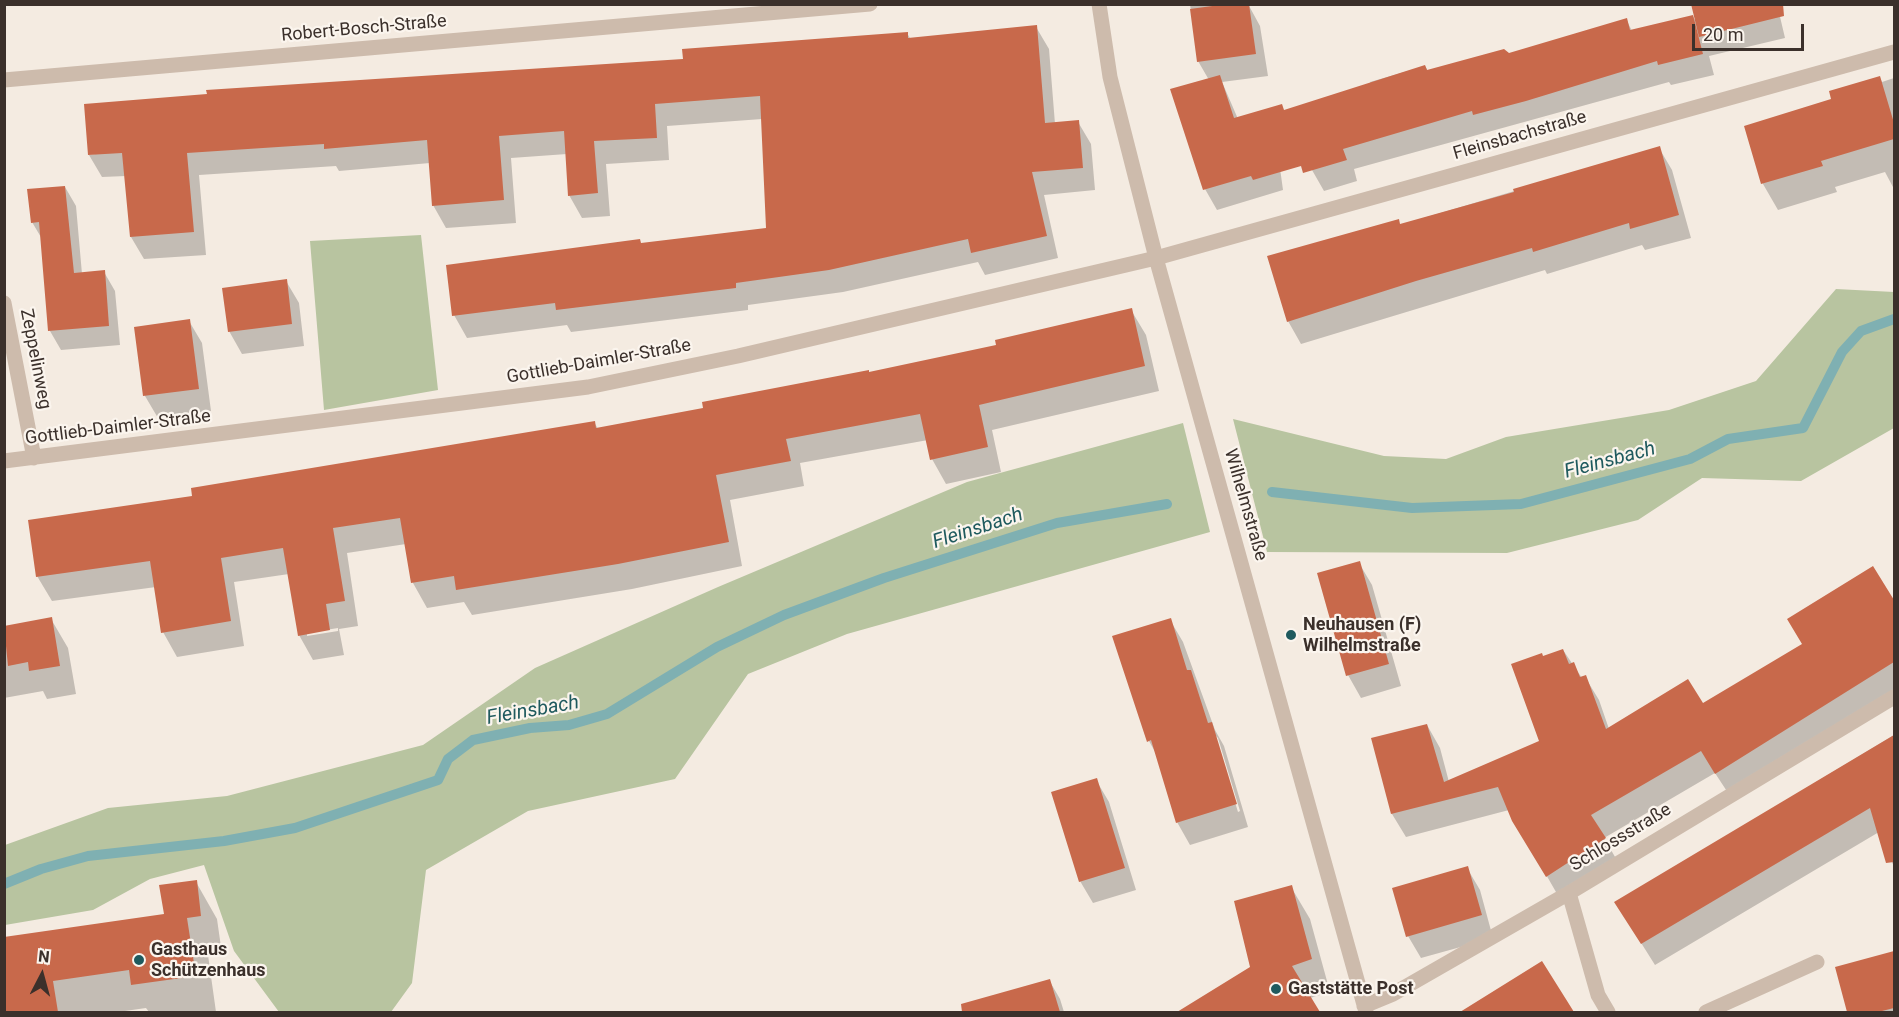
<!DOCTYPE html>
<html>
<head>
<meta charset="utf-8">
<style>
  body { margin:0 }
  #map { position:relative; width:1899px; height:1017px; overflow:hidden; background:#f4ebe1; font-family:Roboto,sans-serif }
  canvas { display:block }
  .frame { position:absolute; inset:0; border:6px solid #3b302b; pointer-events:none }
  .north { position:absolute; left:12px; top:945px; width:60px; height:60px; -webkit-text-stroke:4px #fbf5ee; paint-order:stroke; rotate:6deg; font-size:16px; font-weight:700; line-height:24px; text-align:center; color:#3b302b }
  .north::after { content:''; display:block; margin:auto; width:21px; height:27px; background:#3b302b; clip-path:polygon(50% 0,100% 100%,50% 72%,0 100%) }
  .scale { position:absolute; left:1692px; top:24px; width:112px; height:27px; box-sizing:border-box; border:3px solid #3b302b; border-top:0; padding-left:8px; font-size:18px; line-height:21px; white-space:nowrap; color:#3b302b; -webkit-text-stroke:4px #fbf5ee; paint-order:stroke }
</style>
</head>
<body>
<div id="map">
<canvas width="1899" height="1017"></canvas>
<div class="frame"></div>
<div class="north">N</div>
<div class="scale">20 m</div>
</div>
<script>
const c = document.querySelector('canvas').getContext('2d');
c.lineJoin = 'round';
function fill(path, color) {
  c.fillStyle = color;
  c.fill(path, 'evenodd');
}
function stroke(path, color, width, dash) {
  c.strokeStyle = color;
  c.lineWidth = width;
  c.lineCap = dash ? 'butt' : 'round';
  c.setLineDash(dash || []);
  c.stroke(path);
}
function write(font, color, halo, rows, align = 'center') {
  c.font = font + ' Roboto,sans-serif';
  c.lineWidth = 4.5;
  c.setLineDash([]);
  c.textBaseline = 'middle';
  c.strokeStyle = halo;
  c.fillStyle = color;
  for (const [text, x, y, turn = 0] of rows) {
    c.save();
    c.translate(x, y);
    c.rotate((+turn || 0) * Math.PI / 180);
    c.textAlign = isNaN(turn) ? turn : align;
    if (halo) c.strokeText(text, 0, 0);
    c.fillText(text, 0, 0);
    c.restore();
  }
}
const green = new Path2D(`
  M421,235L438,390L324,410L310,241Z
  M1836,289L1894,292V428L1801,481L1702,478L1638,520L1507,553L1267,552L1233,419L1384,456L1446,459L1506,437L1669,410L1756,381Z
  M1183,423L1210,532L847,634L748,674L675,779L528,811L426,870L412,983L391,1012H279L234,951L204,865L150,879L93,910L5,925V845L108,808L227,796L423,745L535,668L718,587L967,482Z`);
const shadow = new Path2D(`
  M1190,4H1248L1260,26L1268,76L1222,82L1238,119L1275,132L1283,190L1217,210L1205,189L1209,80L1198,61Z
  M1777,4L1785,38L1709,56L1714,75L1671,85L1669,82L1354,169L1357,181L1324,191L1312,170L1309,104L1371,85L1370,82L1425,66L1428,71L1508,55L1626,19L1632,31L1693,16L1696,22Z
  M1036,27L1049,49L1055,124L1078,122L1091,144L1095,190L1044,195L1058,258L985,275L978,262L843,292L748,305V310L571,332L567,325L467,338L454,315L642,244L768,229L762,119L667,126L669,160L606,164L610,216L582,218L569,195L567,154L511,158L516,223L446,228L433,205L430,163L339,171L336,166L199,175L206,255L144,259L131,237L126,176L102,177L89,155L684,60L907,33L911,40Z
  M1880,78L1882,82L1894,78V189L1885,172L1835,187L1837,192L1778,210L1763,184L1745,127L1833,100Z
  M1659,148L1672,170L1691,238L1645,250L1642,245L1547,274L1545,270L1301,344L1288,321L1400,225Z
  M65,187L76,206L82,274L104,272L115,291L120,345L61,350L50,331L42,239L32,222Z
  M286,281L299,303L304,346L242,354L229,331Z
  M1131,310L1146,335L1159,391L992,430L1001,472L946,484L932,459L928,440L800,463L804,486L730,500L742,566L632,589L472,615L464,602L427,608L413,583L406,544L347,553L358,626L339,629L344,655L313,660L299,635L289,574L234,582L244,646L177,657L163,632L156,587L52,601L37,576L194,498L594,422L598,429L705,409L998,346ZM338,628V631L307,636V633Z
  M189,321L202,343L211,411L158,418L145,396L136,328Z
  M1359,563L1372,585L1401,686L1361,698L1348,675Z
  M1873,568L1894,603V693L1730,796L1715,773L1604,838L1618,862L1560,899L1509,810L1406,837L1392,814L1373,739L1427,725L1440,748L1449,782L1541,741L1543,658L1563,650L1582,678L1585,677L1599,700L1609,729L1702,705L1804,645Z
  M51,619L68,648L76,694L47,699L43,691L4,698V627Z
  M1170,620L1183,642L1215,730L1224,746L1248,827L1190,845L1177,822L1158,757L1149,741L1114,637ZM1214,734L1218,738L1240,811L1238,812Z
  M1894,735V866L1883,847L1879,832L1655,965L1616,903Z
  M1096,780L1109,802L1136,890L1093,903L1080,881Z
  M1467,868L1480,890L1493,938L1421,958L1408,936Z
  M196,882L217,919L222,954L208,955L216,1012H149L146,1008L118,1012H4V938L165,915Z
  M1291,887L1310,919L1330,992L1310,998L1318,1012H1212L1203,998L1252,968Z
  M1894,953V1012H1849L1837,968Z
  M1541,964L1572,1012H1497L1488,997Z
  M1049,980L1060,999L1064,1012H1014L1008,992Z`);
const stream = new Path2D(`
  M1272,492L1412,508L1521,504L1690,459L1728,439L1803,428L1842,352L1861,331L1894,319
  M4,884L41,869L88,856L224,841L295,828L438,780L448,759L473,740L530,728L569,725L607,714L717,647L784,615L884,578L1057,523L1167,504`);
const building = new Path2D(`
  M1227,4H1249L1256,54L1197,62L1190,9Z
  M1691,4H1783L1784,16L1699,37Z
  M1693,15L1703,54L1658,65L1657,61L1526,101L1473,115L1472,111L1343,149L1347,160L1303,173L1301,166L1253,180L1251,176L1203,190L1170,89L1220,75L1234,118L1282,104L1284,110L1425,65L1427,70L1504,49L1509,53L1627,18L1630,30Z
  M1037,25L1045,123L1079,120L1083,168L1032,172L1047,236L971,253L968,239L829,270L736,283V288L556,310L555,303L452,316L446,265L640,239L641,243L766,228L760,96L655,104L657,138L594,141L598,193L568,196L564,131L499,136L504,200L432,206L427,140L324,149V144L187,153L194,232L130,237L122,153L88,155L84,104L207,94L206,90L683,59L682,49L908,32V38Z
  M1880,76L1894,123V139L1821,161L1823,166L1761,184L1744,126L1831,99L1829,91Z
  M1660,146L1679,215L1630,229L1629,223L1533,252L1532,248L1416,281L1287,322L1267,256L1399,219L1400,224L1514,192L1513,189Z
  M65,186L74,273L105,270L109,326L48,331L39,222L31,223L27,189Z
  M287,279L292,324L228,332L222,288Z
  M1132,308L1145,366L979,405L988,447L930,460L920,414L786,439L791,461L716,475L729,542L618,564L456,590L454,576L411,583L400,518L333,528L345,601L326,604L330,630L298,636L283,548L221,558L231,621L161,633L150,561L36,577L28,520L192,496L191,488L595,421L596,428L703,408L702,402L869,370V372L996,345L995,340Z
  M190,319L199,389L143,396L134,327Z
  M1360,561L1389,664L1346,676L1317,573Z
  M1873,566L1894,600V662L1715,774L1701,751L1591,815L1606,838L1546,877L1512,821L1498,787L1391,814L1371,738L1427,724L1444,782L1539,741L1511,664L1542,653L1543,656L1563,649L1569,664L1574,662L1580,677L1586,675L1606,729L1688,679L1703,703L1802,644L1787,619Z
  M52,617L60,666L29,671L28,662L8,666L4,626Z
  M1171,618L1187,670H1191L1208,723L1212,722L1237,804L1176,823L1151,740L1147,742L1112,636Z
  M1894,735V862L1886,863L1870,808L1641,944L1614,902Z
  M1097,778L1125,868L1079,882L1051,792Z
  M1468,866L1482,915L1406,937L1392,888Z
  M197,880L201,916L187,918L196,976L131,985L129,970L53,981L58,1012H4V937L164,914L159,885Z
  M1292,885L1312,959L1292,966L1320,1012H1177L1250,967L1234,901Z
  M1894,951V1008L1878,1012H1847L1835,967Z
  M1542,961L1574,1012H1460Z
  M1050,979L1060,1012H962L961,1004Z`);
const minor = new Path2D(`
  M1099,4L1110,77L1156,258L1366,1012
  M4,80L870,4
  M4,303L34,458
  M4,461L588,387L738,356L1156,258L1894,52
  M1569,893L1598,995L1608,1012
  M1364,1006L1393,994L1569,893L1894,697
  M1706,1012L1817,962`);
const markers = [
  [1291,635,6,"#1f5a5e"],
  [139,960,6,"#1f5a5e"],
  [1276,989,6,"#1f5a5e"]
];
const streetNames = [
  ["Robert-Bosch-Straße",364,29,-5],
  ["Fleinsbachstraße",1520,136,-16],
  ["Zeppelinweg",35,359,79],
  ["Gottlieb-Daimler-Straße",599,362,-10],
  ["Gottlieb-Daimler-Straße",118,428,-7],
  ["Wilhelmstraße",1245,505,74],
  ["Schlossstraße",1621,838,-31]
];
const poiNames = [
  ["Neuhausen (F)",1303,625],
  ["Wilhelmstraße",1303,646],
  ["Gasthaus",151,950],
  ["Schützenhaus",151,971],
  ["Gaststätte Post",1288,989]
];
const waterNames = [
  ["Fleinsbach",1610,461,-15],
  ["Fleinsbach",978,529,-18],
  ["Fleinsbach",533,711,-10]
];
fill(green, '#b8c4a0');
fill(shadow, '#0003');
stroke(stream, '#7fb0b2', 10);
fill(building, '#c8694b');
stroke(minor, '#cdbbac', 15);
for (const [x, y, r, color] of markers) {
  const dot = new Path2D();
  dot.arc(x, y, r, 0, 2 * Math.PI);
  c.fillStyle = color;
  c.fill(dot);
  stroke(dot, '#fbf5ee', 2);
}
write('18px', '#3b302b', '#fbf5ee', streetNames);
write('bold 18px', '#3b302b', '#fbf5ee', poiNames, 'left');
write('italic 20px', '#1f5a5e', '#fbf5ee', waterNames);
</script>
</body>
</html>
